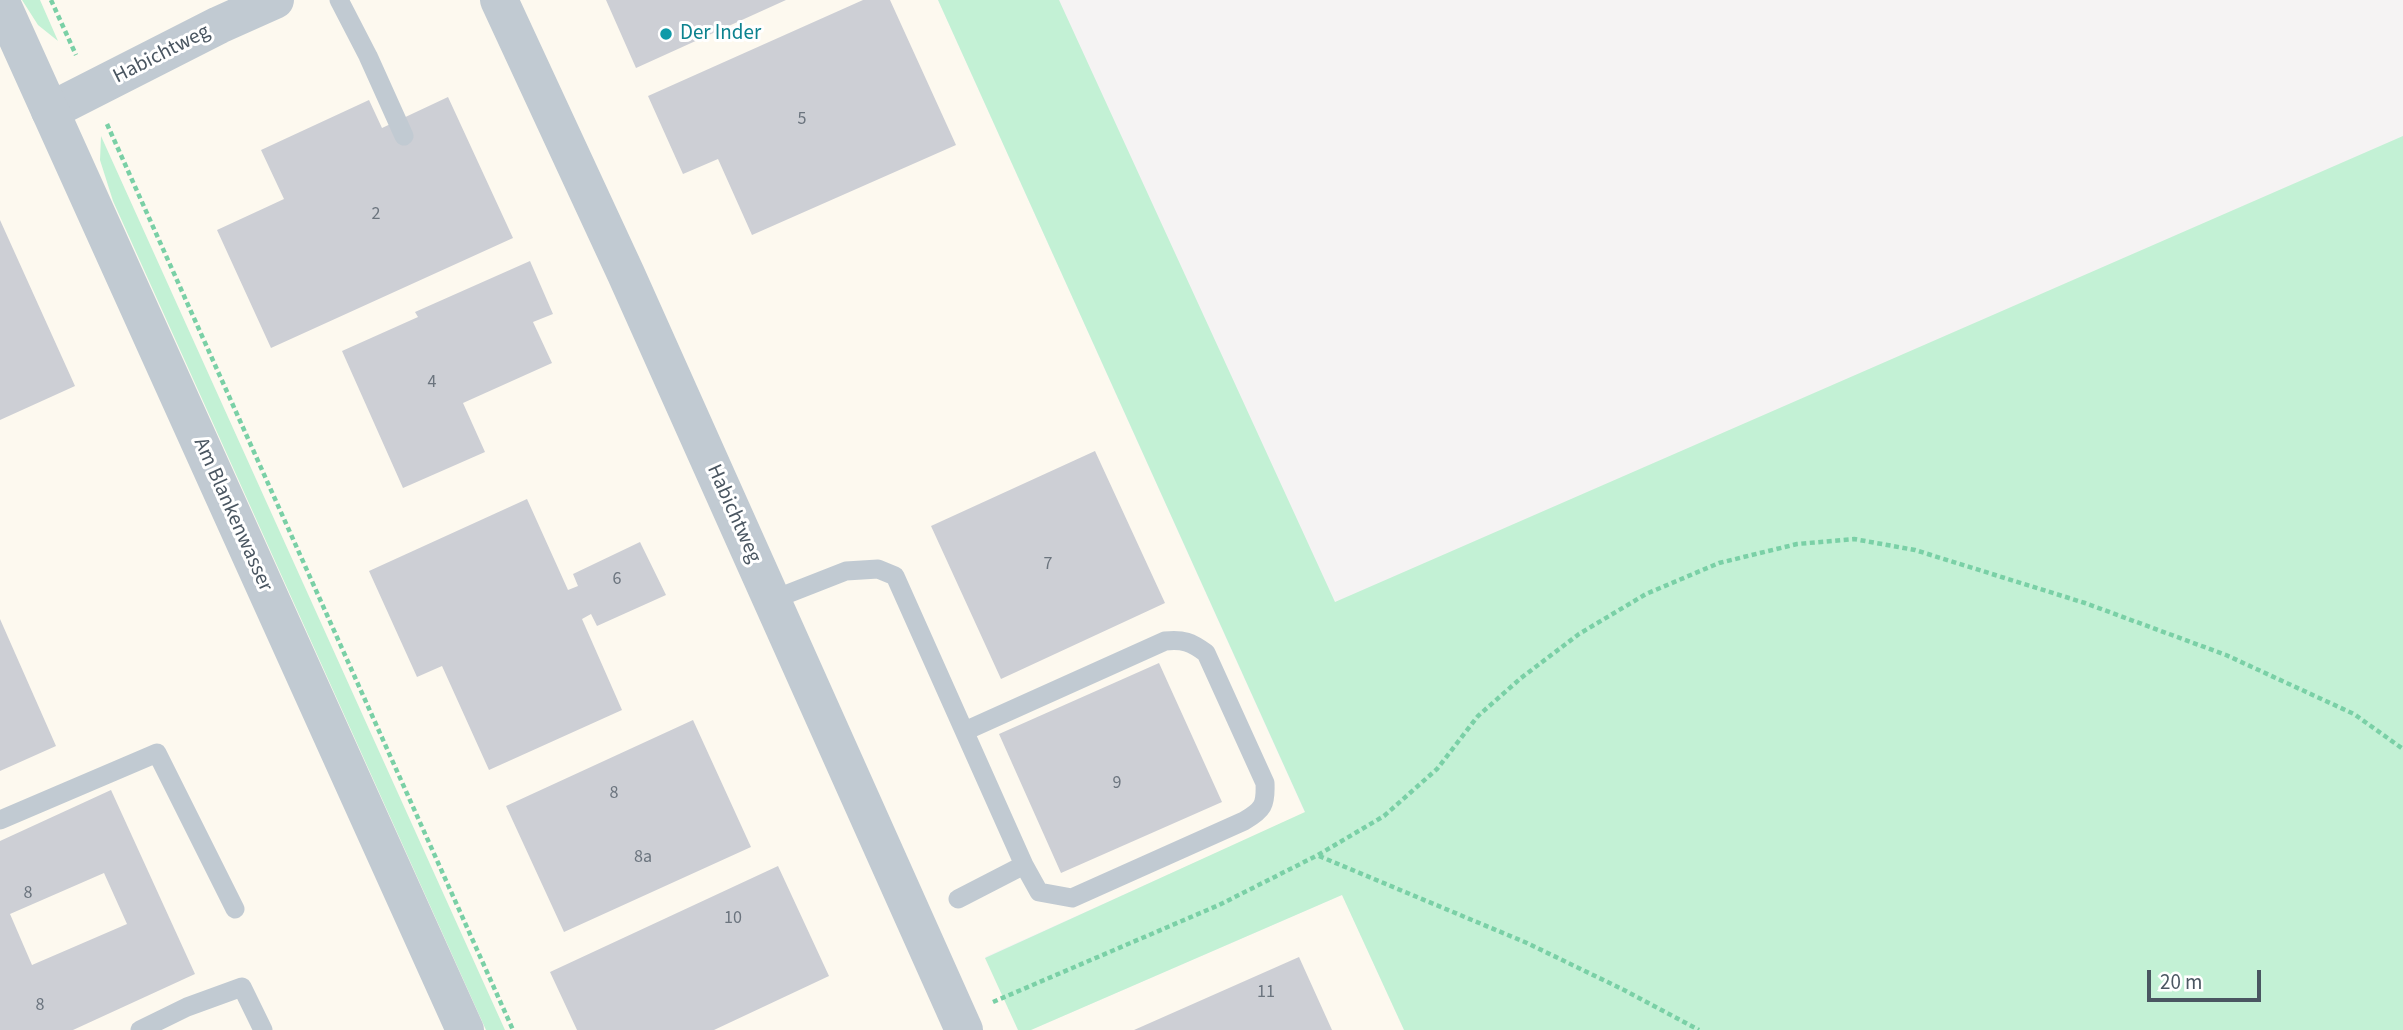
<!DOCTYPE html>
<html>
<head>
<meta charset="utf-8">
<style>
  body { margin:0 }
  #map { position:relative; width:2403px; height:1030px; overflow:hidden; background:#f5f3f3; font-family:"Source Sans 3",sans-serif }
  canvas { display:block }
  .scale { position:absolute; left:2147px; top:970px; width:114px; height:32px; box-sizing:border-box; border:4px solid #4a5661; border-top:0; padding-left:9px; font-size:21px; line-height:24px; white-space:nowrap; color:#4a5661; -webkit-text-stroke:5px #fff; paint-order:stroke }
</style>
</head>
<body>
<div id="map">
<canvas width="2403" height="1030"></canvas>
<div class="scale">20 m</div>
</div>
<script>
const c = document.querySelector('canvas').getContext('2d');
c.lineJoin = 'round';
function fill(path, color) {
  c.fillStyle = color;
  c.fill(path, 'evenodd');
}
function stroke(path, color, width, dash) {
  c.strokeStyle = color;
  c.lineWidth = width;
  c.lineCap = dash ? 'butt' : 'round';
  c.setLineDash(dash || []);
  c.stroke(path);
}
function write(font, color, halo, rows, align = 'center') {
  c.font = font + ' "Source Sans 3",sans-serif';
  c.lineWidth = 6;
  c.setLineDash([]);
  c.textBaseline = 'middle';
  c.strokeStyle = halo;
  c.fillStyle = color;
  for (const [text, x, y, turn = 0] of rows) {
    c.save();
    c.translate(x, y);
    c.rotate((+turn || 0) * Math.PI / 180);
    c.textAlign = isNaN(turn) ? turn : align;
    if (halo) c.strokeText(text, 0, 0);
    c.fillText(text, 0, 0);
    c.restore();
  }
}
const commercial = new Path2D(`
  M0,0H938L1305,813L985,957L1018,1030H0Z
  M1342,895L1404,1030H1031Z`);
const green = new Path2D(`
  M22,0H40L58,41L38,25Z
  M938,0H1059L1335,602L2403,136V1030H1404L1342,895L1031,1030H1018L985,958L1305,812Z
  M101,136L505,1030H486L113,201L100,160Z`);
const building = new Path2D(`
  M606,0H786L636,68Z
  M863,0H890L956,145L752,235L718,159L683,174L648,96Z
  M448,97L513,238L271,348L217,230L284,199L261,150L369,100L382,128Z
  M0,220L75,386L0,420Z
  M530,261L553,314L533,322L552,363L463,403L485,452L403,488L342,351L418,317L415,312Z
  M1095,451L1165,603L1001,679L931,526Z
  M527,499L568,590L578,586L573,574L640,542L666,595L597,626L591,614L582,619L622,710L489,770L442,666L417,677L369,571Z
  M0,619L56,746L0,771Z
  M1159,663L1222,802L1061,873L999,734Z
  M693,720L751,847L564,932L506,806Z
  M111,790L195,974L73,1030H0V841ZM104,873L127,924L32,965L10,914Z
  M778,866L829,976L714,1030H577L550,972Z
  M1299,957L1332,1030H1134Z`);
const path = new Path2D(`
  M51,0L76,55
  M107,124L513,1030
  M1319,856L1527,943L1624,990L1699,1030
  M993,1002L1219,905L1318,855L1384,816L1437,769L1478,716L1521,678L1579,634L1646,594L1719,563L1797,544L1854,539L1915,550L2085,603L2226,655L2354,714L2403,749`);
const service = new Path2D(`
  M339,0L368,56L404,136
  M772,600L846,571L878,569L895,576L1024,865L1039,892L1072,898L1244,821C1263,810 1266,805 1265,783L1206,653C1191,642 1183,639 1165,641L965,731
  M0,820L157,753L235,909
  M958,899L1024,865
  M140,1030L187,1007L242,987L263,1030`);
const minor = new Path2D(`
  M499,0L626,274L964,1030
  M50,111L219,25L275,0`);
const tertiary = new Path2D(`
  M0,0L465,1030`);
const markers = [
  [666,34,7,"#0f9aa8"]
];
const numberNames = [
  ["5",802,120],
  ["2",376,215],
  ["4",432,383],
  ["7",1048,565],
  ["6",617,580],
  ["9",1117,784],
  ["8",614,794],
  ["8a",643,858],
  ["8",28,894],
  ["10",733,919],
  ["11",1266,993],
  ["8",40,1006]
];
const cultureNames = [
  ["Der Inder",680,34]
];
const streetNames = [
  ["Habichtweg",162,55,-27],
  ["Habichtweg",733,514,66],
  ["Am Blankenwasser",232,515,66]
];
fill(commercial, '#fdf9ef');
fill(green, '#c3f1d5');
fill(building, '#cdcfd5');
stroke(path, '#7ad0a6', 4.5, [5, 3.5]);
stroke(service, '#c1cad2', 19);
stroke(minor, '#c1cad2', 38);
stroke(tertiary, '#c1cad2', 38);
for (const [x, y, r, color] of markers) {
  const dot = new Path2D();
  dot.arc(x, y, r, 0, 2 * Math.PI);
  c.fillStyle = color;
  c.fill(dot);
  stroke(dot, '#fff', 2.5);
}
write('18px', '#6b747e', null, numberNames);
write('21px', '#0d838f', '#fff', cultureNames, 'left');
write('21px', '#4a5661', '#fff', streetNames);
</script>
</body>
</html>
